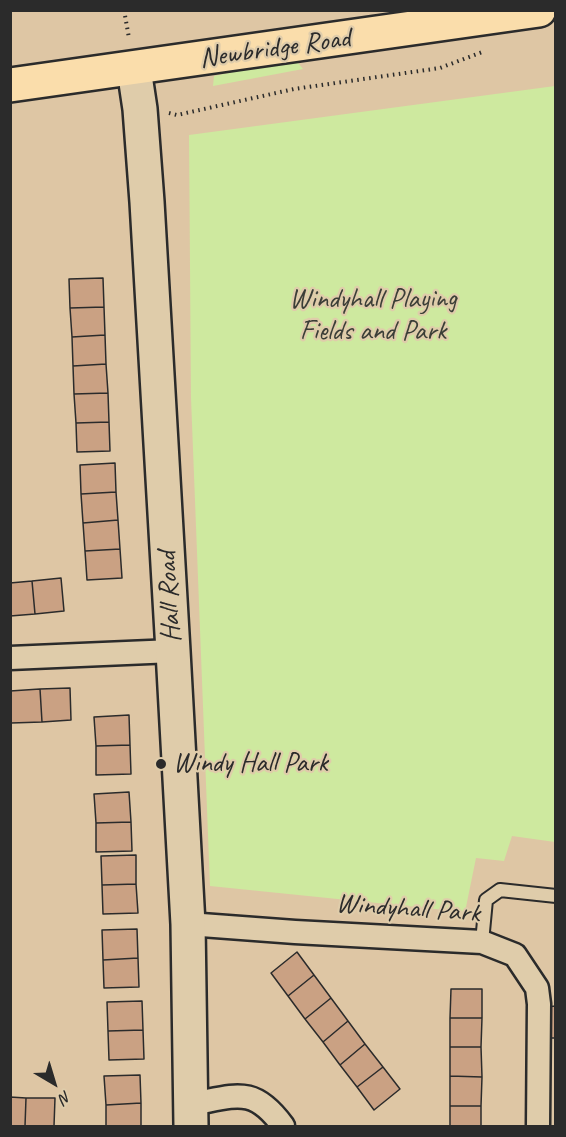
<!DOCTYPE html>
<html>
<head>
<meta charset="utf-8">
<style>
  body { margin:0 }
  #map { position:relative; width:566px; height:1137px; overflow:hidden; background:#dec6a4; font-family:Caveat,sans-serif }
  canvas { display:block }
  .frame { position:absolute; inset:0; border:12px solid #2b2b2b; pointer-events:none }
  .north { position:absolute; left:24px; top:1053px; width:60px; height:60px; -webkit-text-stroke:4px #dfccaa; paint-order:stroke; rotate:142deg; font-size:16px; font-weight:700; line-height:24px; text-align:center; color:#2b2b2b }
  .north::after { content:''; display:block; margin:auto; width:21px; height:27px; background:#2b2b2b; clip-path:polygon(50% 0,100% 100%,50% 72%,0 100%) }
</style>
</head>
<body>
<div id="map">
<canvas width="566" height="1137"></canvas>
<div class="frame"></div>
<div class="north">N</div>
</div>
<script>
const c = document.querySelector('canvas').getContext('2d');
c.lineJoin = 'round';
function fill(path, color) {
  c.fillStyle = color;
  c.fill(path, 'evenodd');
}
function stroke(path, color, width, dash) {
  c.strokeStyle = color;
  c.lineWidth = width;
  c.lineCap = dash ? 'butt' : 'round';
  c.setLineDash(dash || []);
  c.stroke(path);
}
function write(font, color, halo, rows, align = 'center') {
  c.font = font + ' Caveat,sans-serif';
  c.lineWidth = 4.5;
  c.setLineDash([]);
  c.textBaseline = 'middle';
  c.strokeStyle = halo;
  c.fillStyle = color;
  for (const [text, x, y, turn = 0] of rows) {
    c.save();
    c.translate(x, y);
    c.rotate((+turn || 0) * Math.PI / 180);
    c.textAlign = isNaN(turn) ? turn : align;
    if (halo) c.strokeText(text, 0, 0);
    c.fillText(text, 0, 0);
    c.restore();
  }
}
const green = new Path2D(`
  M295,59L303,69L213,86L214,76Z
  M555,86V842L512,836L504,861L476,858L465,912L210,886L191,398L189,135Z`);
const building = new Path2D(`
  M103,278L104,307L70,308L69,279Z
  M104,307L105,335L72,337L70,308Z
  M105,335L106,364L73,366L72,337Z
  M106,364L108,393L74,394L73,366Z
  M108,393L109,422L76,423L74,394Z
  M109,422L110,451L77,452L76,423Z
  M115,463L116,492L81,494L80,465Z
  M116,492L118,520L83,523L81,494Z
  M118,520L120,549L85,551L83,523Z
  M120,549L122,578L87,580L85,551Z
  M61,578L64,611L35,614L32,581Z
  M32,581L35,614L10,616V583Z
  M70,688L71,720L42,722L40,689Z
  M40,689L42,722L11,723L10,691Z
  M129,715L130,745L96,746L94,717Z
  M130,745L131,774L96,775V746Z
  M129,792L131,822L96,823L94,794Z
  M131,822L132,851L96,852V823Z
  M136,855V884L102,885L101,856Z
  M136,884L138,913L103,914L102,885Z
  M137,929L138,958L103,960L102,930Z
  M297,952L314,975L288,996L271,973Z
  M138,958L139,987L104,988L103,960Z
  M314,975L331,998L305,1019L288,996Z
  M451,989H482V1018H450Z
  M331,998L348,1021L323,1042L305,1019Z
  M142,1001L143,1030L108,1031L107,1002Z
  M556,1006V1038H546L545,1007Z
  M450,1018H482L481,1047H450Z
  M348,1021L365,1044L340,1065L323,1042Z
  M143,1030L144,1059L109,1060L108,1031Z
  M365,1044L383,1067L357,1087L340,1065Z
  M450,1047H481L482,1077L450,1076Z
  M383,1067L400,1089L374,1110L357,1087Z
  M140,1075L141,1103L106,1105L104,1076Z
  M450,1076L482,1077L481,1106H450Z
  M10,1097L26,1098L25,1126H10Z
  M26,1098H55L54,1126H25Z
  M141,1103V1126H106V1105Z
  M450,1106H481V1126H450Z`);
const path = new Path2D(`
  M124,10L129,38
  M169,113L177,115L294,89L440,68L485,51`);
const lane = new Path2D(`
  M482,942L486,900L500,890L556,896`);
const street = new Path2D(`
  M10,658L173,651
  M188,924L295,932L482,942L515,955L537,988L539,1004L538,1126
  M191,1104C236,1096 253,1085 283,1126`);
const secondary = new Path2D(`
  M134,69L140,109L147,202L173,651L188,924L191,1126`);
const highway = new Path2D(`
  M10,85L539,10`);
const markers = [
  [161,764,6,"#2b2b2b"]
];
const streetNames = [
  ["Newbridge Road",275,49,-8],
  ["Hall Road",170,597,-93],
  ["Windyhall Park",408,909,4]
];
const parkNames = [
  ["Windyhall Playing",373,300],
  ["Fields and Park",373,332]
];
const poiNames = [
  ["Windy Hall Park",173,764]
];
fill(green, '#cee99f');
fill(building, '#caa183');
stroke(building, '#2b2b2b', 1.5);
stroke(lane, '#2b2b2b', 16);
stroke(street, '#2b2b2b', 27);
stroke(secondary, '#2b2b2b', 38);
stroke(highway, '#2b2b2b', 38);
stroke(path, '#2b2b2b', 4, [1.5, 4.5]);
stroke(lane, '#dfccaa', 12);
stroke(street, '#dfccaa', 22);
stroke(secondary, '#dfccaa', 33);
stroke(highway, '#faddab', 33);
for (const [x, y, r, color] of markers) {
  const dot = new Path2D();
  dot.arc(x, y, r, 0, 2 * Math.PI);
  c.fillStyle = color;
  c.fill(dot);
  stroke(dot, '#dfccaa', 2);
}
write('28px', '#2b2b2b', '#dfccaa', streetNames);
write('28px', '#3b3e37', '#dfccaa', parkNames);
write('28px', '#2b2b2b', '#dfccaa', poiNames, 'left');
</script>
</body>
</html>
